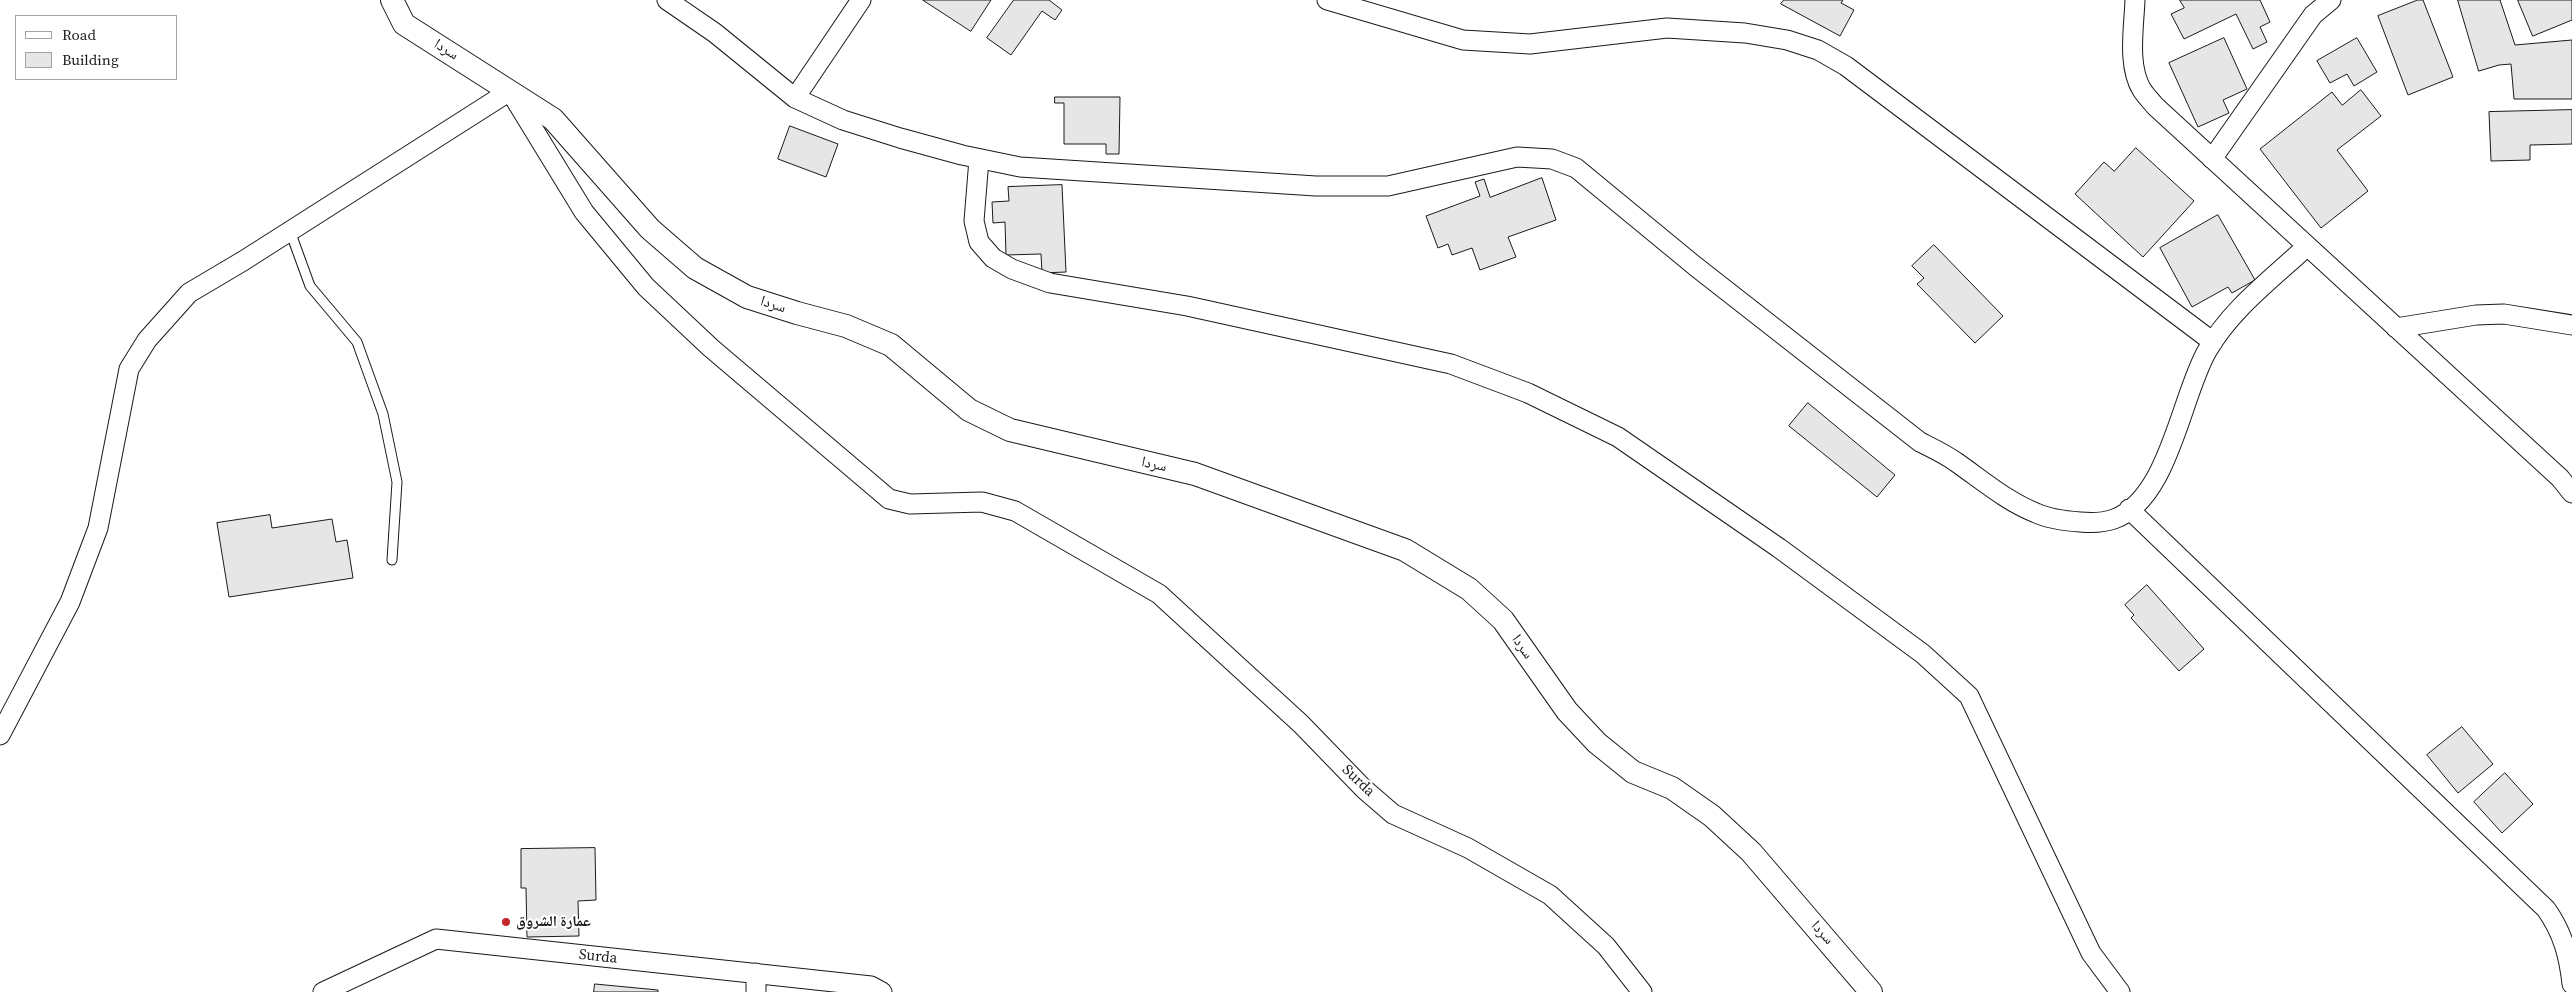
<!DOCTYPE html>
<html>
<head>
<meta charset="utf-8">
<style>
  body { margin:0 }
  #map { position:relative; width:2572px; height:992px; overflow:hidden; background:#fff; font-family:"Source Serif 4",serif }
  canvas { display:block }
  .legend { position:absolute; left:15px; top:15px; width:162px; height:65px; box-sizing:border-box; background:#fff; border:1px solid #a3a3a3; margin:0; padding:6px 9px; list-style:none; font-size:15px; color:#1a1a1a }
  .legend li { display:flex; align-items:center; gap:10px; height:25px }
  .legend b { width:25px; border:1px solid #a3a3a3 }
</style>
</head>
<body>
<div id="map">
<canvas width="2572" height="992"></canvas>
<ul class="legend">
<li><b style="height:6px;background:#fff"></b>Road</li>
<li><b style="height:14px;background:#e6e6e6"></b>Building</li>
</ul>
</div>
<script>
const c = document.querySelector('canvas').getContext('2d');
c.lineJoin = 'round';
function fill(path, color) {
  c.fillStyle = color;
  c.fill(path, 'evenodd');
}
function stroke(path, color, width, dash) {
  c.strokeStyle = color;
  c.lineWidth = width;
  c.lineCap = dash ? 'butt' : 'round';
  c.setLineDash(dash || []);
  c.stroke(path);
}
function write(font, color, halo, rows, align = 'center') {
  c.font = font + ' "Source Serif 4","Noto Naskh Arabic",serif';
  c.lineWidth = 4;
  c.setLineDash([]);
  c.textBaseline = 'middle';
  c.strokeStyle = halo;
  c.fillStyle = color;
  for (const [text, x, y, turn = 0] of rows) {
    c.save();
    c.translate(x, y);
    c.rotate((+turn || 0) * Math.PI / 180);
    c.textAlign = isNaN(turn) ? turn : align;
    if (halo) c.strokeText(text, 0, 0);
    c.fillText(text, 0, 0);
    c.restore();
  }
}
const building = new Path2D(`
  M923,0H991L971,31Z
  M1014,0H1049L1062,10L1055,20L1042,11L1011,55L987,38Z
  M1784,0H1843L1841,3L1854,10L1840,36L1781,4Z
  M2180,0H2260L2270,22L2260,27L2267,42L2253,49L2236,14L2184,39L2171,14L2184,8Z
  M2418,0H2423L2453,77L2408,95L2378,16Z
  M2458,0H2500L2515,45L2572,40V99H2514L2511,64L2499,65L2479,71Z
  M2518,0H2572V20L2533,36Z
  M2224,38L2247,89L2223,100L2229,113L2198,127L2169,63Z
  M2357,38L2377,72L2354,86L2347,74L2330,83L2317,61Z
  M2361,90L2381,116L2337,150L2368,191L2321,228L2260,149L2332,92L2342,105Z
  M1055,97H1120L1119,154H1106V144H1064V103H1055Z
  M2572,110V144L2530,145V160L2491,161L2489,112Z
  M790,126L838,144L826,177L778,159Z
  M2136,148L2194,201L2143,257L2075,194L2104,162L2114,171Z
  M1542,178L1556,220L1508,237L1516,257L1480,270L1472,248L1452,255L1448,244L1438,248L1426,216L1480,196L1475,182L1484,179L1490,197Z
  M1062,185L1066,272L1042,273L1041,254L1006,255L1005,222L993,223L992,202L1009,201L1008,187Z
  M2218,215L2255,280L2232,293L2228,287L2192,307L2160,248Z
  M1934,245L2003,316L1975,343L1917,284L1924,278L1912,266Z
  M1808,403L1895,475L1877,497L1789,426Z
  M270,515L272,528L332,519L336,542L347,540L353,578L229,597L217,523Z
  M2147,585L2204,649L2179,671L2131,618L2134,615L2125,605Z
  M2462,727L2493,764L2458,793L2427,755Z
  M2505,773L2533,804L2502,833L2474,802Z
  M595,848L596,900L578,901L579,936L527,937L526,888H521V849Z
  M595,984L658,990V992H594Z`);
const service = new Path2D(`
  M290,231L310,286L357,342L383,414L397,482L392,560`);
const minor = new Path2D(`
  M667,0L715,33L795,98L843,120L900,138L962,155L1020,167L1316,186H1388L1517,157L1552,159L1576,168L1695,266L1920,442C1932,448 1945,454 1956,462C1982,480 2006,501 2036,513C2049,519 2066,521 2080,522C2091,523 2103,523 2114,519C2169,499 2181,396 2207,351C2231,309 2272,279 2306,247
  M1327,0L1463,40L1530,44L1667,28L1745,33L1787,40L1818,50L1846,66L2213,342
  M2135,0C2134,27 2127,66 2142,90C2146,96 2151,101 2155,106L2560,478L2572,493
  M795,98L861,0
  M979,159L974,221L979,242L993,258L1012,269L1050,283L1187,306L1451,364L1528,393L1618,437L1779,548L1923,654L1969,696L2091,953L2120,992
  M2212,159L2313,15L2331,0
  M2396,328L2476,315L2504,314L2572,325
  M2129,509L2546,909C2563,933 2569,956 2572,984
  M0,735L70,602L98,528L129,369L147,340L189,293L243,261L510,91L584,212L646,287L711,348L889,499L910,504L982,502L1015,511L1159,594L1301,724L1364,789L1393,814L1468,848L1550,895L1606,946L1642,992
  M323,992L436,939L871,986L882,992
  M756,992V973`);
const tertiary = new Path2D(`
  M392,0L404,24L553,119L650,229L695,268L747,297L797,313L846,326L891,345L969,410L1010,430L1195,474L1405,550L1469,589L1503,620L1567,711L1597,743L1633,772L1672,788L1712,816L1751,852L1871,992`);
const markers = [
  [506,922,5,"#c62828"]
];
const streetNames = [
  ["سردا",446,50,32],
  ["سردا",773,305,18],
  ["سردا",1154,465,12],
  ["سردا",1522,647,55],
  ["Surda",1358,781,44],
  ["سردا",1822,933,48],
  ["Surda",598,957,6]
];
const poiNames = [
  ["عمارة الشروق",516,922]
];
fill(building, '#e6e6e6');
stroke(building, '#1a1a1a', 1);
stroke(service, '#1a1a1a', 11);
stroke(minor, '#1a1a1a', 21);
stroke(tertiary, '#1a1a1a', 24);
stroke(service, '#fff', 9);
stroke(minor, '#fff', 19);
stroke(tertiary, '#fff', 22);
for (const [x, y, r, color] of markers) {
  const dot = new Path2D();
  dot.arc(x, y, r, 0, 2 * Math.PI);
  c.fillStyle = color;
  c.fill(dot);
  stroke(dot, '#fff', 2);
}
write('15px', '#1a1a1a', '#fff', streetNames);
write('bold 15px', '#1a1a1a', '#fff', poiNames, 'left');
</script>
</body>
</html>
